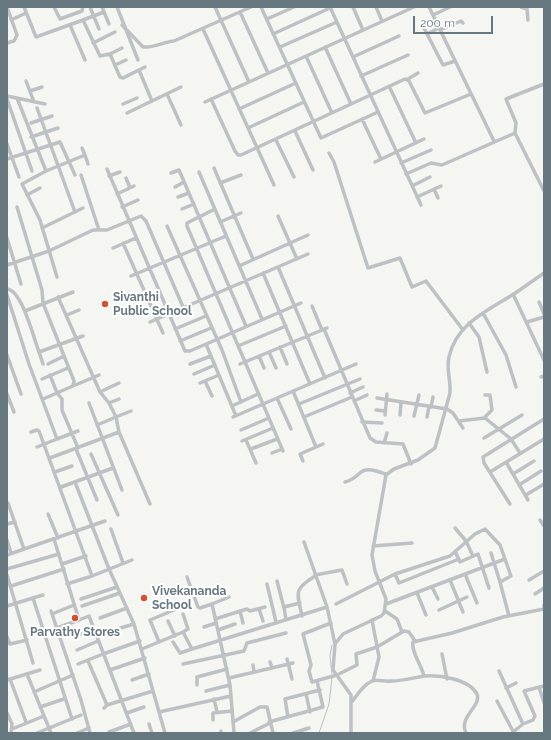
<!DOCTYPE html>
<html>
<head>
<meta charset="utf-8">
<style>
  body { margin:0 }
  #map { position:relative; width:551px; height:740px; overflow:hidden; background:#f5f5f2; font-family:Raleway,sans-serif }
  canvas { display:block }
  .frame { position:absolute; inset:0; border:8px solid #677780; pointer-events:none }
  .scale { position:absolute; left:413px; top:16px; width:80px; height:18px; box-sizing:border-box; border:2px solid #677780; border-top:0; padding-left:5px; font-size:12px; line-height:14px; white-space:nowrap; color:#677780; -webkit-text-stroke:3px #fff; paint-order:stroke }
</style>
</head>
<body>
<div id="map">
<canvas width="551" height="740"></canvas>
<div class="frame"></div>
<div class="scale">200 m</div>
</div>
<script>
const c = document.querySelector('canvas').getContext('2d');
c.lineJoin = 'round';
function stroke(path, color, width, dash) {
  c.strokeStyle = color;
  c.lineWidth = width;
  c.lineCap = dash ? 'butt' : 'round';
  c.setLineDash(dash || []);
  c.stroke(path);
}
function write(font, color, halo, rows, align = 'center') {
  c.font = font + ' Raleway,sans-serif';
  c.lineWidth = 4;
  c.setLineDash([]);
  c.textBaseline = 'middle';
  c.strokeStyle = halo;
  c.fillStyle = color;
  for (const [text, x, y, turn = 0] of rows) {
    c.save();
    c.translate(x, y);
    c.rotate((+turn || 0) * Math.PI / 180);
    c.textAlign = isNaN(turn) ? turn : align;
    if (halo) c.strokeText(text, 0, 0);
    c.fillText(text, 0, 0);
    c.restore();
  }
}
const stream = new Path2D(`
  M332,674L330,656L332,645
  M319,733L329,704L332,678`);
const minor = new Path2D(`
  M7,7L17,35L14,41L7,43
  M24,7L36,37L83,20L100,56L110,54L120,77L123,78L145,67
  M54,7L60,19L82,11L83,7
  M90,7L99,29
  M102,7L109,24
  M117,7L138,60
  M215,7L249,82
  M261,7L321,138L378,112
  M330,7L421,205
  M353,7L363,30
  M376,7L382,21
  M429,7L494,141
  M521,7L527,9L528,20
  M240,12L268,73
  M433,15L450,7
  M267,19L294,7
  M11,20L26,13
  M83,20L104,12
  M70,25L85,60
  M122,25L143,47C154,48 163,42 174,41L251,7
  M424,28L443,65L455,61
  M203,29L274,185
  M440,30L461,21L463,23
  M273,34L330,8
  M427,34L439,28
  M93,43L115,32
  M280,47L337,22
  M325,47L351,104
  M110,54L122,48
  M306,56L332,113
  M353,57L399,36
  M115,65L126,60
  M139,70L152,101
  M361,76L408,55
  M408,79L418,73
  M26,81L34,102
  M389,86L416,143
  M30,91L42,87
  M167,94L181,125
  M7,96L45,104
  M17,98L46,171
  M7,99L32,171
  M211,99L235,151L238,155H241L405,79L409,81L425,113L471,94
  M205,102L414,7
  M123,104L137,98
  M37,108L75,212
  M239,109L296,83
  M127,113L181,87
  M362,119L381,159
  M31,123L52,116
  M248,128L304,102
  M295,131L313,170
  M515,133L516,123L506,99L544,84
  M31,137L58,128
  M276,140L294,177
  M7,144L19,177
  M82,148L85,155
  M329,153L334,162L368,268L400,258L412,287L426,281L463,330
  M7,159L60,142L75,175
  M375,162L424,139
  M401,163L431,150
  M214,168L253,259
  M107,169L185,351H190L301,303
  M199,172L262,319
  M171,173L179,170L246,326
  M406,174L431,163L442,165L515,133L544,191
  M81,175L99,230
  M109,176L120,172
  M126,178L130,188
  M220,183L241,175
  M412,186L430,177
  M175,187L184,182
  M434,189L438,198
  M117,194L134,186
  M27,195L40,188
  M178,197L189,193
  M417,197L441,186
  M17,207L42,290L43,303L74,381L73,386L43,399
  M122,207L138,200
  M182,209L194,204
  M215,209L187,223V226L283,451
  M278,216L297,259
  M220,222L241,213
  M167,226L222,350L241,402
  M42,228L83,208
  M7,238L21,284
  M123,243L163,333
  M113,248L136,238
  M7,265L49,251L93,230H107L141,216L146,221L183,307
  M239,266L308,235
  M278,267L325,378
  M263,273L310,384
  M131,276L226,236
  M57,277L40,220L22,184L46,171L85,155L88,164
  M7,289C22,290 34,339 39,352L83,336
  M513,294L544,360
  M7,295L29,364L57,439L37,447
  M58,297L100,392L119,383
  M539,302L544,314
  M312,306L322,330
  M25,311L73,292
  M483,313L506,355L516,387
  M67,315L79,310
  M150,322L308,254
  M527,322L544,317
  M469,323L479,337L487,372
  M175,329L206,316
  M324,329L370,438L376,442L403,444L411,464
  M180,341L211,328
  M206,344L236,416
  M238,346L286,326
  M280,347L287,364
  M39,352L43,364
  M269,352L276,368
  M7,355L21,394
  M259,356L264,368
  M48,364L64,356
  M190,364L211,356
  M240,364L327,328
  M194,374L215,365
  M50,375L57,393L62,399V410L78,448
  M541,377L544,376
  M42,379L68,368
  M205,381L212,396
  M200,383L219,375
  M73,386L99,375
  M293,391L316,447
  M350,393L363,387
  M7,394L14,412
  M277,398L291,429
  M377,398L447,409L453,413L463,428
  M354,401L367,395
  M89,403L122,490
  M109,403L119,399
  M299,404L360,379
  M232,406L258,394
  M431,407L433,397
  M376,410L385,411
  M131,411L116,417L119,432L150,504
  M385,415L387,394
  M400,415L401,403
  M414,416L419,395
  M233,417L356,364
  M304,417L352,397
  M427,417L429,407
  M484,418L492,410L490,395H485
  M459,421L485,418L511,439L520,453
  M362,422L382,423
  M97,425L116,417L109,403L100,392
  M241,430L269,418
  M31,432L37,430L39,431L92,576L67,584
  M484,438L522,415
  M57,439L78,431
  M246,440L256,463
  M242,441L273,428
  M384,443L387,433
  M76,449L97,500
  M251,449L277,439
  M272,453L282,449
  M91,454L118,515
  M50,458L119,432
  M303,461L300,454L323,444
  M506,462L528,500
  M55,472L72,466
  M490,472L544,439
  M513,474L534,461
  M75,482L109,569L134,624L165,733
  M345,482C353,480 355,477 361,472C368,467 379,472 386,474
  M519,485L541,471
  M61,487L113,468
  M526,495L544,484
  M8,503L24,549
  M510,504L484,463L483,457L544,419
  M48,514L58,538
  M540,520L544,526
  M7,524L15,522
  M455,528L466,541L473,556
  M111,529L123,563
  M54,539L79,620L89,616L134,733
  M7,540L11,553
  M304,542L327,607L335,644
  M373,546L412,543
  M455,551L460,562L478,554L489,588
  M491,553L500,582
  M7,555L105,521
  M62,564L86,556
  M7,569L59,554
  M395,574L399,583L459,559
  M465,574L477,603
  M7,575L33,663
  M315,575L342,570L347,584
  M92,576L132,560
  M187,577L198,607L200,608L212,604
  M450,580L463,612
  M529,580L544,571
  M277,581L284,608
  M267,584L276,622
  M11,586L64,569
  M432,587L438,599
  M417,593L426,615
  M535,594L544,588
  M229,597L212,604L230,685L234,733
  M33,598L43,595
  M81,599L117,587
  M336,604L395,574L450,556L475,534L485,529L500,545L511,576L500,582L509,616
  M386,604L505,559
  M7,606L33,598L72,719
  M82,606L120,593
  M544,606V605
  M259,609L263,621
  M439,610L467,597
  M51,611L81,700L90,733
  M240,611L243,623
  M385,611L397,619L402,632
  M52,614L74,605
  M183,614L188,629L183,632
  M302,616C297,592 293,590 315,576
  M100,618L127,608
  M215,619L247,609L250,611L265,607
  M286,620L284,607L300,603
  M372,620L379,657L373,681
  M168,621L175,636
  M331,623L303,634L311,665L309,671L312,682L337,675L357,665L356,654L377,647L404,631L409,632L415,641
  M204,627L216,623
  M57,628L79,620
  M218,630L235,624
  M101,634L134,624
  M7,637L10,644L27,640
  M74,637L93,629
  M159,642L150,620L186,605
  M173,642L180,653L192,649
  M142,649L183,632L192,649L327,607
  M77,650L98,641
  M442,654L447,679
  M287,659L292,679
  M88,661L107,705
  M270,662L272,668
  M78,664L103,654L140,641
  M183,664L244,651L247,643L286,633
  M253,665L254,672
  M110,670L145,658
  M499,671L523,724L513,732
  M27,674L51,733
  M424,676C422,666 411,652 413,642L452,633L503,617L544,609
  M229,678L293,663
  M10,679L26,722
  M7,680L40,670
  M132,680L149,674
  M197,685V677L227,669
  M539,687L544,703
  M506,688L516,683
  M206,691L230,685
  M34,692L73,675
  M306,694L310,712
  M214,699L217,712
  M497,701L514,733
  M351,703C357,695 363,685 372,681C377,679 385,682 391,681C402,681 413,678 424,676C440,675 469,679 477,694C482,706 458,717 466,733
  M40,707L64,699
  M104,708L107,705L153,691
  M159,712L231,696
  M7,713L12,724L11,733
  M127,713L144,707
  M288,717L285,699L320,690
  M213,720V713L232,711
  M233,722L260,707H267L273,733
  M269,722L323,707L317,681
  M149,724L152,733
  M523,724L533,720L535,716L524,691L544,686
  M12,729L44,716
  M221,731V733
  M109,732L131,724
  M37,733L81,715
  M77,733L89,728
  M250,733L270,723
  M293,733L309,728
  M351,733V695L333,670L335,644L343,634L381,616L384,613L386,599L375,571L372,555L386,475L394,469L418,460L435,448L450,393C451,381 446,369 449,357C456,324 488,310 514,294C524,287 534,280 544,273`);
const markers = [
  [105,304,4,"#d05237"],
  [144,598,4,"#d05237"],
  [75,618,4,"#d05237"]
];
const poiNames = [
  ["Sivanthi",113,297],
  ["Public School",113,311],
  ["Vivekananda",152,591],
  ["School",152,605],
  ["Parvathy Stores",75,632,"center"]
];
stroke(stream, '#b5c1c4', 1);
stroke(minor, '#bdc1c4', 3.5);
for (const [x, y, r, color] of markers) {
  const dot = new Path2D();
  dot.arc(x, y, r, 0, 2 * Math.PI);
  c.fillStyle = color;
  c.fill(dot);
  stroke(dot, '#fff', 1.5);
}
write('bold 12px', '#677780', '#fff', poiNames, 'left');
</script>
</body>
</html>
